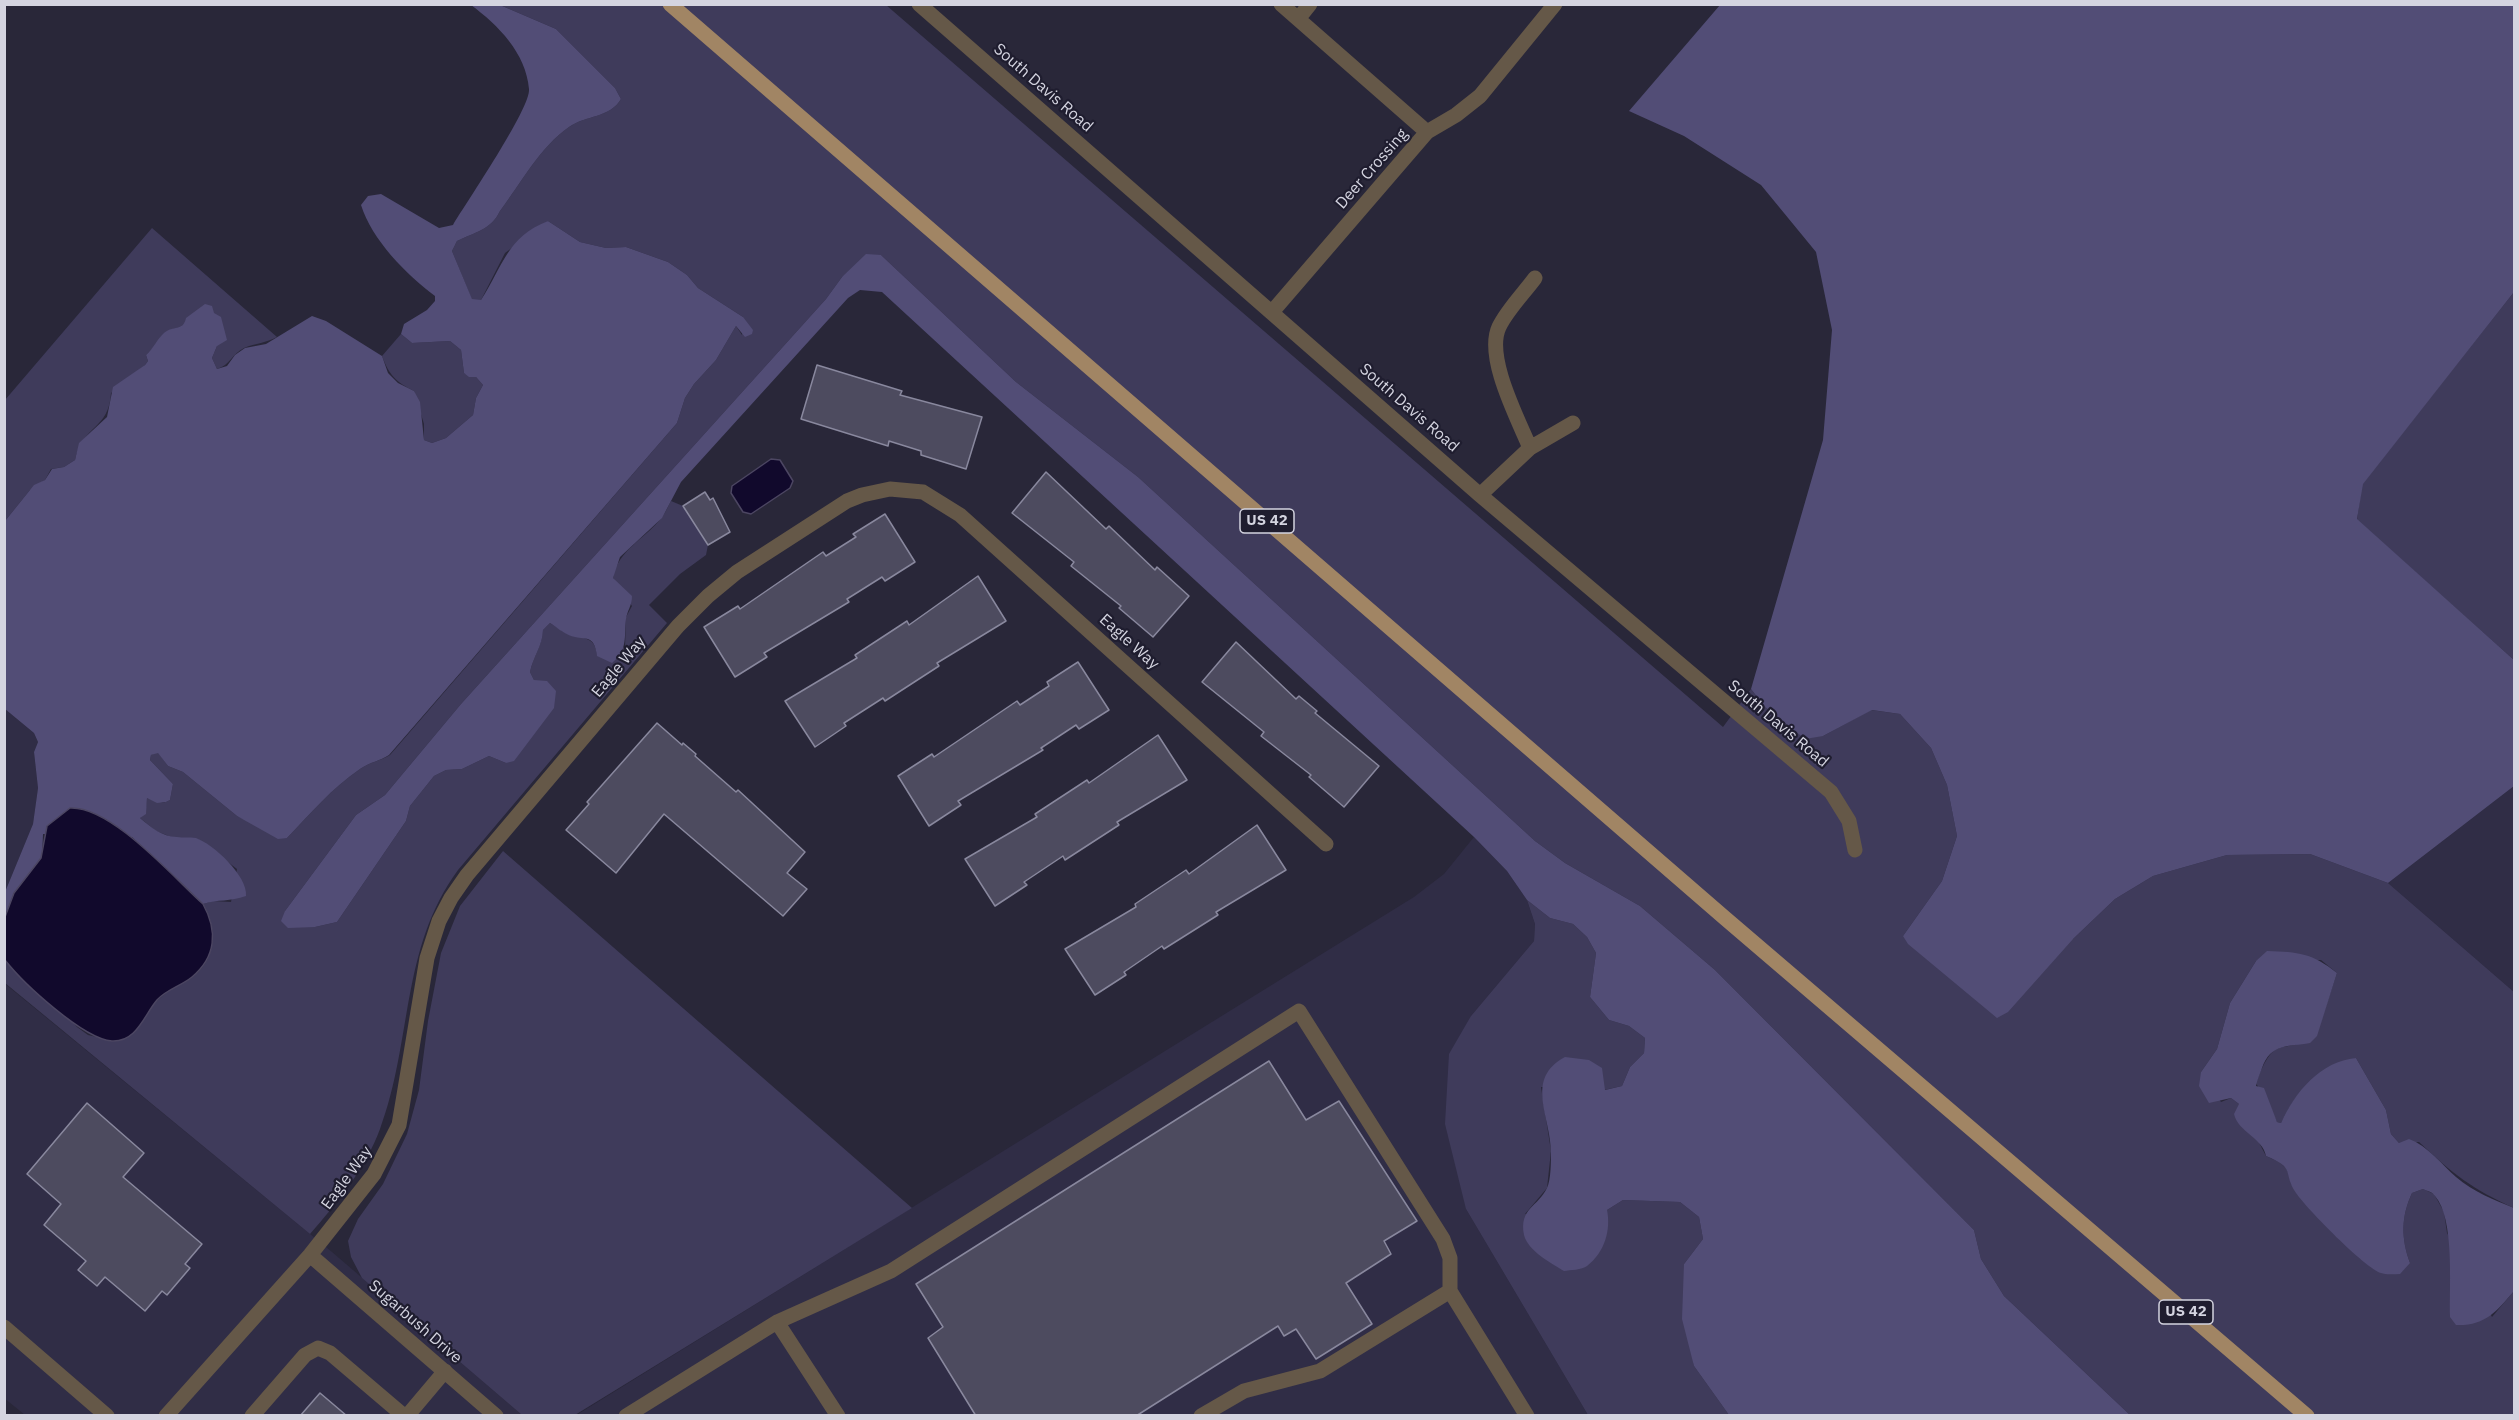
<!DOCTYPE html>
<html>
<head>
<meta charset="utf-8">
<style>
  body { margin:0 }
  #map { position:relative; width:2519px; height:1420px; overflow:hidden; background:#292739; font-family:"IBM Plex Sans",sans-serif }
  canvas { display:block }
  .frame { position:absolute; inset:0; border:6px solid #d4d4e0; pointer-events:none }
</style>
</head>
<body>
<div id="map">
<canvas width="2519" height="1420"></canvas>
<div class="frame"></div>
</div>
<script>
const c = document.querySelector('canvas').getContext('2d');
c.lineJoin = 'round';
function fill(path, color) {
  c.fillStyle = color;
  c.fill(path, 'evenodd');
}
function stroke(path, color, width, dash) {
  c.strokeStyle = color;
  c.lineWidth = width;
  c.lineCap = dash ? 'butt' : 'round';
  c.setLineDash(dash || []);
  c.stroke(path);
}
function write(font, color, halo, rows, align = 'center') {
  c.font = font + ' "IBM Plex Sans",sans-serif';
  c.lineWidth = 4.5;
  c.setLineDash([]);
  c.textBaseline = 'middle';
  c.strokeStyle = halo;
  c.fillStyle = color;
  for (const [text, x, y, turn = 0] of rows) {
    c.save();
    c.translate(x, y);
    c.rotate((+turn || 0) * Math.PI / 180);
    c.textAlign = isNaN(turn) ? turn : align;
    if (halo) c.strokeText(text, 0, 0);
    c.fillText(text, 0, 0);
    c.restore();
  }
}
const built = new Path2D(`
  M5,709L34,733L38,742L34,752L38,788L33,824L5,892Z
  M2514,786V992L2388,883Z
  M1474,837L1507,871L1527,900L1535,924L1534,941L1471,1016L1466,1209L1588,1415L575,1416L1414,897L1444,874Z
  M4,983L332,1252L522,1415H25L4,1398Z`);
const green = new Path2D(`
  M500,5H662L2297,1415H2130L2004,1296L1981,1259L1974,1230L1715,970L1640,906L1565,863L1535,841L1138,477L1016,382L881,255L842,277L826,299L461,704L385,795L356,815L285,911L315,927L337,922L406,821L410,806L434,776L446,770L462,769L489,756L506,763L534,680L530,672C533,657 543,644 543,630L550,623C557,627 565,634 573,636C587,639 595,638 597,655L625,647L626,617L632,606L613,578C618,549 646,539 662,517C666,512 668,506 671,501L683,506L708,545L706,555L680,574L649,605L667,623L458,870C400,949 413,1041 380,1129C365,1169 338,1202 310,1234L5,983V960L36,992L67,1016L77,1027L88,1035L114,1041C131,1025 148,1008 166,993C173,987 182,984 190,979C217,960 218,930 203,904L213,901L231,902L237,869L198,839L174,838L156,831L140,818L146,807L147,798C156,799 161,806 170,800L173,784L150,760L151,755L158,752L168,766L183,772L237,816L287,838C310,814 332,788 360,769C370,762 380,761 390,755L677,423L685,398L694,384L716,360L736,326L742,335L743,317L698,288L687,275L668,262L626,247L606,248L580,242L548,221L505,253L481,300H472L452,251L457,241C475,232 491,230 500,211C521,183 540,147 569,127C586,115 610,118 621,99L615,88L556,29Z
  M678,5H886L1723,727L1751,689L1764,706L1823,736L1871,710L1900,714L1931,748L1947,785L1957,836L1942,881L1903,936L2073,939L2115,899L2153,876L2227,855L2310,854L2388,883L2514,992V1208C2472,1189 2453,1174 2419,1142L2399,1143L2391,1134L2386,1110L2356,1058C2319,1078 2300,1083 2281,1123L2277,1122L2256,1083C2276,1031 2280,1057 2316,1036L2337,973L2321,960L2256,961L2230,1003L2217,1049L2201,1072L2221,1102L2231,1098L2239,1104L2266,1156C2282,1163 2289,1166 2291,1184L2410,1263C2401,1238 2401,1217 2412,1193L2423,1189L2434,1194L2444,1212L2447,1233L2492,1317L2514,1291V1255V1415H2316L1780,957Z
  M152,228L277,337C266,343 256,343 244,348C232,354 230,365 217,369L212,358L217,346L185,324L179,329L171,330L146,355L148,361L145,365L111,393C109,430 83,424 75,460L64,467L51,469L45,480L30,490L5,521V400Z
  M2514,292V660L2357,520L2362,484Z
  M401,334L412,343L450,341L461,350L464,373L476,377L483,385L476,398L473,415L446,438L432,443L424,440V424L414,391C396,382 389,375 382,356Z
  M503,851L912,1208L575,1415H522L362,1278L351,1257L348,1241L358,1219L383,1184L407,1134L419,1090L428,1021L441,953L460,906Z
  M1527,900L1550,918L1573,924L1587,937L1596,953L1590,997L1609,1020L1629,1026L1645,1038L1644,1053L1630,1067L1622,1086L1604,1090L1541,1087L1551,1151L1547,1188L1525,1214L1607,1210L1623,1200L1680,1202L1699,1217L1703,1239L1684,1264L1694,1366L1729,1415H1588L1466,1209L1445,1124L1449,1054L1471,1016L1534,941L1535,924Z`);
const forest = new Path2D(`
  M471,5H500L556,29L615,88L621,99C610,118 586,115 569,127C540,147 521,183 500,211C491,230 475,232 457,241L452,251L472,299L481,300C503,266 507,237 548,221L580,242L606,248L626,247L668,262L687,275L698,288L743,317L753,330L752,334L745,337L736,326L716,360L694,384L685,398L677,423L389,755C380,761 370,762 360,769C332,788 310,814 287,838L278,839L237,816L183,772L168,766L158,753L151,755L150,760L173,784L170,800L166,802L157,803L147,798L146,814L140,818C151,827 162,837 177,837C183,838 189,837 196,838C213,844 248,876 246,896C230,902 218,899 203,904L132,837L43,834L42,858L14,893L5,917V892L33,824L38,788L34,752L38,742L34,733L5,709V521L34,485L45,480L52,469L64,467L75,460L79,443L107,417L113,387L145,365L148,361L146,355C153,349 158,338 164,333C173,325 183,332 186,318L205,304L212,306L214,313L221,317L227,340L217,346L212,358L217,369L227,366L235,355L245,348L266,344L312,316L326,321L382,356L388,373L398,383L414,391L420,402L424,440L432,443L446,438L473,415L476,398L483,385L476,377H469L464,373L461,350L450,341L412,343L401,334L404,324L427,310L435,301V296C406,274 372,240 361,205L368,196L381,194L439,228L453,225C466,203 531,108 529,89C526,53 498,25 471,5Z
  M1720,5H2514V292L2363,484L2357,519L2514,660V786L2388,883L2310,854L2227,855L2153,876L2115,899L2073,939L2008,1012L1997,1018L1908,944L1903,936L1942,881L1957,836L1947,785L1931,748L1900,714L1872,710L1823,736L1805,739L1764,706L1751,689L1823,440L1832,330L1816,252L1761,185L1684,136L1629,111Z
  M866,254L881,255L1016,382L1138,477L1535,841L1565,863L1640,906L1715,970L1974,1230L1981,1259L2004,1296L2130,1415H1729L1694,1366L1682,1319L1684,1264L1703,1239L1699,1217L1680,1202L1623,1200L1607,1210C1611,1230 1605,1252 1587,1266C1582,1270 1570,1270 1564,1271C1551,1263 1528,1251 1524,1235C1519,1208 1538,1207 1547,1188C1551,1180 1551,1161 1551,1152C1551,1116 1524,1079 1565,1057L1589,1060L1602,1068L1605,1090L1622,1086L1630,1067L1644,1053L1645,1038L1629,1026L1609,1020L1590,997L1596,953L1587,937L1573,924L1550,918L1527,900L1507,871L1474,837L882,292L860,290L848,298L681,482L662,518L620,557L613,578L632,596C632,606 627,611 626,619C624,638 628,650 612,663L597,656C594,633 586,641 571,636C563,633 556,627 550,623L543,630C543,645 533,657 530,672L534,680L547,681L556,691L554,708L514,761L506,763L489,756L462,769L446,770L434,776L410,806L406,821L337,922L315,927L288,928L281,921L285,911L356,815L385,795L461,704L826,299L842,277Z
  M2267,951C2299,952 2312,953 2337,973L2317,1036L2310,1043C2288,1047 2271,1043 2262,1068C2260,1074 2257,1080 2256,1086L2264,1088L2277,1122L2281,1123C2295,1092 2321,1061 2356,1058L2386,1110L2391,1134L2399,1143L2409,1139C2428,1146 2441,1164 2456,1177C2473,1192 2495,1200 2514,1208V1291C2496,1312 2485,1326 2456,1325L2450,1317C2449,1286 2455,1219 2435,1196C2433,1192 2427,1191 2423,1189L2412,1193C2401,1217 2401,1238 2410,1263L2400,1274C2394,1274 2386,1275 2381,1273C2365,1268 2307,1209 2296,1193C2282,1172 2297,1169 2266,1156C2263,1138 2238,1132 2234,1114L2239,1104L2231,1098L2209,1103L2199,1086L2201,1072L2217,1049L2230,1003L2256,961Z`);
const water = new Path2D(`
  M771,459L780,460L793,481L790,488L751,514L743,512L731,493L732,486Z
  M70,808C111,806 172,876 203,904C218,931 216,957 192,977C181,986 167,989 157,1000C144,1015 137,1042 112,1041C83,1039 23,983 5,960V917L14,893L41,858L47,826Z`);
const building = new Path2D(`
  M817,365L902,391L900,395L982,417L966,469L921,455V451L889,441L888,446L801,419Z
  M1046,472L1106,529L1109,526L1155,570L1157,567L1189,596L1153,637L1119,608L1121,606L1071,566L1074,562L1012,513Z
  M705,492L710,500L713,498L730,532L708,545L683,506Z
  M885,514L915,562L885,581L882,577L847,599L849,602L764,653L767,657L735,677L704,627L738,606L740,609L823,552L826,556L856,537L853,534Z
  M978,576L1006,621L937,663L939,666L885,701L883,698L844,723L846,726L815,747L785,701L857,658L855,655L907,621L909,625Z
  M1236,642L1296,699L1299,696L1317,711L1315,713L1379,766L1344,807L1309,777L1311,775L1261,736L1264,732L1202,682Z
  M1078,662L1109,710L1079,729L1076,725L1041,748L1043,750L958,801L961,805L929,826L898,776L932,754L934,757L1017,701L1020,705L1049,686L1047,682Z
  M657,723L682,745L683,743L696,754L695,756L736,792L738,790L805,852L787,873L807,889L783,916L664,814L616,873L566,830L589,804L587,802Z
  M1158,735L1187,780L1117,822L1119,825L1065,860L1063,856L1024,882L1027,885L995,906L965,859L1037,817L1035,814L1087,780L1089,783Z
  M1257,825L1286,870L1216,912L1218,915L1164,949L1162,946L1124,972L1126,975L1095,995L1065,949L1136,907L1135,904L1186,870L1189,874Z
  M1269,1061L1306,1120L1339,1101L1417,1221L1384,1241L1391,1254L1346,1283L1372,1324L1316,1359L1296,1329L1284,1336L1278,1326L1136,1416H976L928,1338L943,1327L916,1284Z
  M87,1103L144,1153L123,1177L202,1244L185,1264L190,1268L167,1295L162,1291L145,1311L105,1277L97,1286L78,1270L86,1261L44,1225L61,1204L27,1174Z
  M320,1393L347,1416H300Z`);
const minor = new Path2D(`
  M919,4L1480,495L1831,792L1849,821L1855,850
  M1281,4L1427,132
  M1298,19L1310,4
  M1272,312L1427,132L1456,115L1480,96L1555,4
  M1530,448C1518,419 1485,357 1499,327C1507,310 1524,293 1535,278
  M1480,495L1530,448L1573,423
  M310,1255L496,1416
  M777,1322L838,1416
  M4,1327L107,1416
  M166,1416L310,1255L374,1174L399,1125L427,958L439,921L451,898L467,875L678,626L708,596L737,572L847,501L862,495L890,489L923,492L960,515L1326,844
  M252,1416L305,1355L318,1348L330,1353L404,1416
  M407,1416L445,1371
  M626,1416L777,1322L891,1271L1299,1011L1443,1239L1450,1258V1291L1527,1416
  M1201,1416L1244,1391L1320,1371L1450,1291`);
const major = new Path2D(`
  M670,4L1726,919L2307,1416`);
const shields = [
  [1267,521,54],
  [2186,1312,54]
];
const shieldNames = [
  ["US 42",1267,521],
  ["US 42",2186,1312]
];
const streetNames = [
  ["South Davis Road",1043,88,41],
  ["Deer Crossing",1372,169,-49],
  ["South Davis Road",1409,408,41],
  ["Eagle Way",1129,642,42],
  ["Eagle Way",619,667,-50],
  ["South Davis Road",1778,724,40],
  ["Eagle Way",347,1178,-54],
  ["Sugarbush Drive",415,1322,41]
];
fill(built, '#302d46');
fill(green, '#3f3b5b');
fill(forest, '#524d76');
fill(water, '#11092c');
stroke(water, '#4c4662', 1.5);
fill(building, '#4d4b5f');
stroke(building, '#89889e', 1.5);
stroke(minor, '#655848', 15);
stroke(major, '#a18564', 15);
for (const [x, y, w] of shields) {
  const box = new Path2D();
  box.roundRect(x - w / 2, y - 12, w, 24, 4.5);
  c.fillStyle = '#1f1d2f';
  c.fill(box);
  stroke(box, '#d4d4e0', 1.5);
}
write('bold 15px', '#d4d4e0', null, shieldNames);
write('16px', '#d4d4e0', '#1f1d2f', streetNames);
</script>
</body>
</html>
